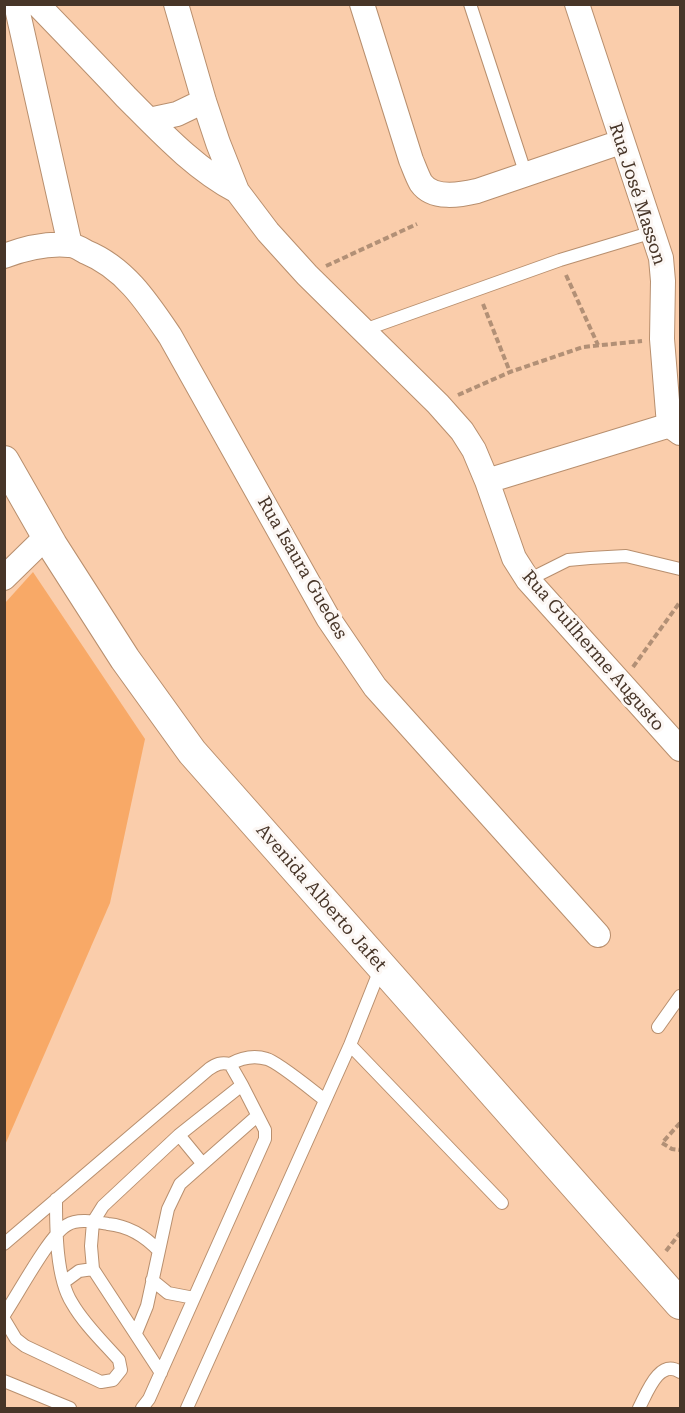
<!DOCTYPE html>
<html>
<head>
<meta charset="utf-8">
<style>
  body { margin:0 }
  #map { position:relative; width:685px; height:1413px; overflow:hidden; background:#facdab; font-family:"Roboto Serif",serif }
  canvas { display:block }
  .frame { position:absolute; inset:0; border:6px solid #473528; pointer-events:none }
</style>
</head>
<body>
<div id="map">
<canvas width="685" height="1413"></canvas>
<div class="frame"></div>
</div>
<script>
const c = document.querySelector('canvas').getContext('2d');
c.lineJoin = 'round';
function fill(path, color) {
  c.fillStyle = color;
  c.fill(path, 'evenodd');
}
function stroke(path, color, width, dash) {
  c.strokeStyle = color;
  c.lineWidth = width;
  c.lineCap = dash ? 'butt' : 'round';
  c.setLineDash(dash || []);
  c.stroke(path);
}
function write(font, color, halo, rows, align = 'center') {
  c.font = font + ' "Roboto Serif",serif';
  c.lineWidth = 6;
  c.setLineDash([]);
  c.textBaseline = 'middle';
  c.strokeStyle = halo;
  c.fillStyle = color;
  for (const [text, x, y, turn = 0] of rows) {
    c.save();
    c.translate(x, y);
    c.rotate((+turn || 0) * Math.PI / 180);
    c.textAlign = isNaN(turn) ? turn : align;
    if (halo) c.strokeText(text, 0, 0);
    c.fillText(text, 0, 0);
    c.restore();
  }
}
const green = new Path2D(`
  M33,572L145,739L110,903L5,1145V603Z`);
const path = new Path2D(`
  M326,266L417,224
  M566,275L598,345
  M483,304L510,372
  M458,395L510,372L583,347L642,341
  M633,667L680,602
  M680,1123L662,1143L672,1149L680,1150
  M666,1251L680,1233`);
const service = new Path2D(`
  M470,4L526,175
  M364,330L560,260L653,232
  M528,580L568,560L590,558L626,556L680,569
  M658,1027L680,996
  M350,1045L502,1203
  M230,1064C241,1058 254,1055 267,1059C278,1062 313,1091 325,1100
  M179,1135L202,1163
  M4,1244L209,1069C216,1064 221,1062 230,1064L242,1085L179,1135L103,1206L93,1222L91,1246L93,1269L161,1373
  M152,1280L168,1293L194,1298
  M64,1282L79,1271L93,1269
  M4,1315C17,1296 50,1234 67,1225C78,1218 96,1222 108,1224C129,1226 145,1236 159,1251
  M4,1319L16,1339L25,1346L101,1382L113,1380L121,1370L119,1360C103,1342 84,1324 72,1303C56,1278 56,1229 56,1199
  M136,1333L147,1306L168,1209L180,1184L257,1116
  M4,1381L70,1408
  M142,1408L149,1399L265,1139V1130L242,1085
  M187,1408L350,1045L381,967
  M639,1408C647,1393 659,1358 680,1372`);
const minor = new Path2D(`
  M16,4L70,245
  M37,4C67,35 97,66 126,97C161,132 194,168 237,191
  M176,4L204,101L218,143L237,191L268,232L307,275L438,404L462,431L474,450L487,481L514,558L528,580L680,749
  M362,4L411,160C414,167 417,176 421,183C433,200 460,195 477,191L621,142
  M577,4L661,258L663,281L662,339L669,425L680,433
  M149,120L177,114L204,101
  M4,256C23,249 48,243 69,245C74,245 81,249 86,252C125,268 147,302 170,336L328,618L375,687L598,935
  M487,481L680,422
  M4,578L47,536`);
const tertiary = new Path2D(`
  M4,461L52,545L125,659L192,752L680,1304`);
const streetNames = [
  ["Rua José Masson",637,194,72],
  ["Rua Isaura Guedes",302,568,60],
  ["Rua Guilherme Augusto",593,651,49],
  ["Avenida Alberto Jafet",321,898,49]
];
fill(green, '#f8a967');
stroke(service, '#b88f6e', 14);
stroke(minor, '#b88f6e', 26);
stroke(tertiary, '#b88f6e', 32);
stroke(path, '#b29076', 4, [6, 3]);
stroke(service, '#fff', 12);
stroke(minor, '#fff', 24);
stroke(tertiary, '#fff', 30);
write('18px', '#473528', '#fcf7f4', streetNames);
</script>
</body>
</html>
